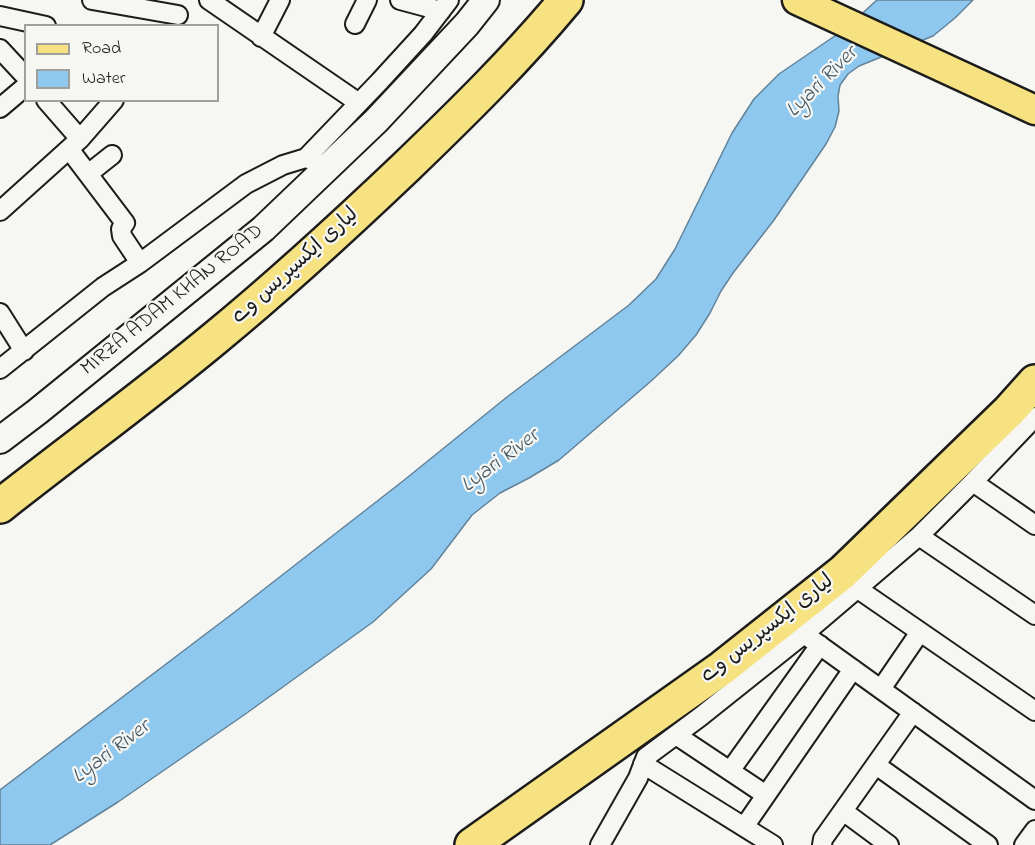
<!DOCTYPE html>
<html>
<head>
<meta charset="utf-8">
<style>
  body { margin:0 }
  #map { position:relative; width:1035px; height:845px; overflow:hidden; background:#f6f6f2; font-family:"Indie Flower",sans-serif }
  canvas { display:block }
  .legend { position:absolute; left:24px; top:24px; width:195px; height:78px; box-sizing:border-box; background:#f6f6f2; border:2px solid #9f9f9c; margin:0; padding:8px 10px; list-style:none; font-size:18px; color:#1c1c1c }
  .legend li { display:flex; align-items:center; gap:12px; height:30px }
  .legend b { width:30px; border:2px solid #9f9f9c }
</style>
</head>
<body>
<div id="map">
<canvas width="1035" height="845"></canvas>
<ul class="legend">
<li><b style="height:8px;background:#f7e281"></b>Road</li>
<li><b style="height:16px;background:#8fc8ee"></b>Water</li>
</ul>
</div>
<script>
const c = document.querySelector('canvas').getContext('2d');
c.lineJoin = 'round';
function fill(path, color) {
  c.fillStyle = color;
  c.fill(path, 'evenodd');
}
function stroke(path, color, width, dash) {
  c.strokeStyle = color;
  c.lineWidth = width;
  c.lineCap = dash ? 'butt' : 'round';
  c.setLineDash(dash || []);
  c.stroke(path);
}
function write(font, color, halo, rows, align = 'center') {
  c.font = font + ' "Indie Flower","Playpen Sans Arabic",sans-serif';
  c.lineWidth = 4.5;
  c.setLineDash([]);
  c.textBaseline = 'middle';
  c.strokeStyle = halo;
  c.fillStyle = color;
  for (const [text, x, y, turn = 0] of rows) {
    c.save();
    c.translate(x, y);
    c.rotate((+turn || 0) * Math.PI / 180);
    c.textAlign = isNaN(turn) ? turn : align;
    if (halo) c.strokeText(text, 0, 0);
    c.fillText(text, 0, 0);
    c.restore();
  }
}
const water = new Path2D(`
  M877,0H973L955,18L933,36L859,66L848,74L840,85L838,96L839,111L835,127L826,144L774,220L733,273L721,291L710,313L696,335L678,356L650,382L559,460L529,478L500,493L472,515L431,569L373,622L244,715L118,802L50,845H0V790L236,611L403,481L507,397L629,305L656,279L675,249L732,133L754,99L779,74L845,29Z`);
const minor = new Path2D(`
  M92,0L178,15
  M209,0L359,103
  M400,0L441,11
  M0,16L46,26
  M355,24L367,0
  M261,37L280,0
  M0,49L26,77
  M46,100L80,139
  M0,108L26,86
  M69,149L125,223L121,229L122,236L140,263
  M306,158L380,81L423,34L449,0
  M88,174L112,155
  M0,211L80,139L114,100
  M0,313L24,351
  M0,369L103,287L140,263L246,184L283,165L306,158L326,166L335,158
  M973,482L1035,525
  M919,536L1035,615
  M858,589L1035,711
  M804,634L1035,800
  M881,689L920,632
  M676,735L766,795
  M643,764L773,845
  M876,765L988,845
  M730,771L820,645
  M843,811L889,845
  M744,827L853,669
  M600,845L638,778L646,757L700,717L804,634L919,536L973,482L1035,417
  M822,845L823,839L913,712
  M1024,845L1035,830`);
const secondary = new Path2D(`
  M0,440L37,412L263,229L376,121L467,24L486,0`);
const primary = new Path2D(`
  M797,0L1035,110`);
const motorway = new Path2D(`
  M0,506C71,450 144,397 214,339C281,284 344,226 406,167C462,113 517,59 566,0
  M472,845L722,668L843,572L1009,411L1035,382`);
const streetNames = [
  ["لیاری ایکسپریس وے",296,267,-42],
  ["MIRZA ADAM KHAN ROAD",173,301,-39],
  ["لیاری ایکسپریس وے",768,630,-38]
];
const waterNames = [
  ["Lyari River",823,83,-45],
  ["Lyari River",501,462,-37],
  ["Lyari River",112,753,-37]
];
fill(water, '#8fc8ee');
stroke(water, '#61839a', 1.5);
stroke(minor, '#1c1c1c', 22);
stroke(secondary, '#1c1c1c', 30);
stroke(primary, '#1c1c1c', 33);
stroke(motorway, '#1c1c1c', 38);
stroke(minor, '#f6f6f2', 18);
stroke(secondary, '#f6f6f2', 26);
stroke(primary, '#f7e281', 28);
stroke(motorway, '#f7e281', 33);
write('21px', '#1c1c1c', '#f6f6f2', streetNames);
write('italic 22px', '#445866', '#f6f6f2', waterNames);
</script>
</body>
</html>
